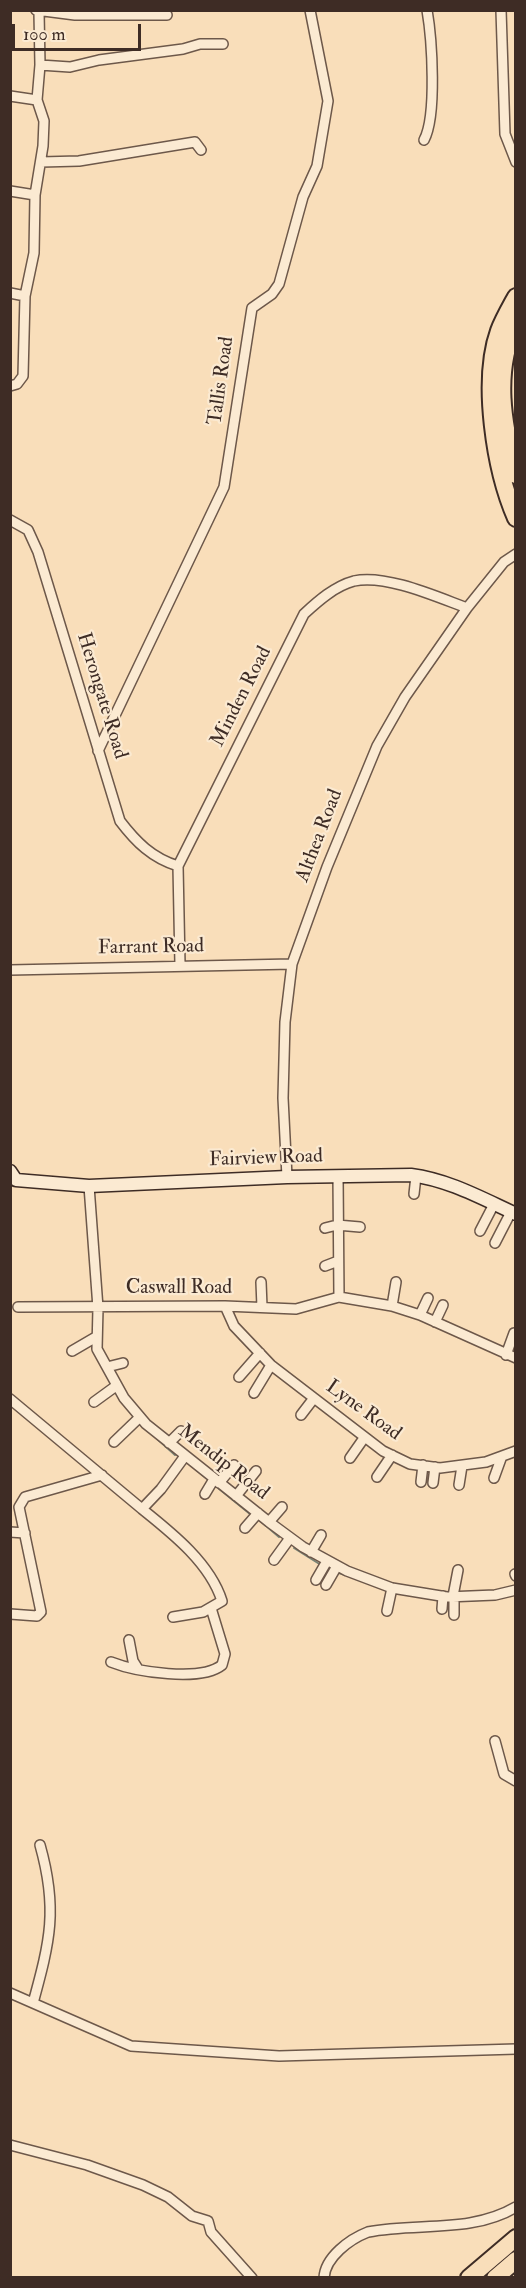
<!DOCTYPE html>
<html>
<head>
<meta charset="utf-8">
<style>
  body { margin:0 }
  #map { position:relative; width:526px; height:2288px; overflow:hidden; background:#f9deba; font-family:"IM FELL Double Pica",serif }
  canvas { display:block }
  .frame { position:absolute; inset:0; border:12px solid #3e2c25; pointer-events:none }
  .scale { position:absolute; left:12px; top:24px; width:129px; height:27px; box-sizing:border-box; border:3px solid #3e2c25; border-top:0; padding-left:8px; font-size:18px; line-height:21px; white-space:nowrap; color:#3e2c25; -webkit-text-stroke:4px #fbead2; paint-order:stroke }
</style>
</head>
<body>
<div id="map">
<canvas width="526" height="2288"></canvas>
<div class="frame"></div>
<div class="scale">100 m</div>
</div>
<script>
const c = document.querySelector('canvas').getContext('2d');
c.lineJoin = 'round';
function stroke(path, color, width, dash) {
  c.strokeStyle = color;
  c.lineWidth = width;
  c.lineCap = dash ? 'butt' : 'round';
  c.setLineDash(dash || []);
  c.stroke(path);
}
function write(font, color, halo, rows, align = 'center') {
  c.font = font + ' "IM FELL Double Pica",serif';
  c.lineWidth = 4.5;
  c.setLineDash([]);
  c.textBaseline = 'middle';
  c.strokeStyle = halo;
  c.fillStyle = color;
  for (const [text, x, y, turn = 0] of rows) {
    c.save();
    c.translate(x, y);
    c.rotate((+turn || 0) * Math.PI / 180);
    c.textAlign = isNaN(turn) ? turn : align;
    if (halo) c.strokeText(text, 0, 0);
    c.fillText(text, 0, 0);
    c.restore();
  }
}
const stream = new Path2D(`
  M155,1437L175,1455
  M187,1462L206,1478
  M218,1488L250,1514
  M258,1519L279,1537
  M294,1548L321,1565
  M339,1573L345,1575
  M402,1594L435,1599
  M459,1601L480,1600`);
const street = new Path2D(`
  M36,10L75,15H167
  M501,10L505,134L516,162
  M40,65L70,67L99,60L183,49L200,44H223
  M10,96L37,100
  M424,140C437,116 432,39 427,10
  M41,162L79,161L195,142L201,150
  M10,191L35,195
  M10,293L25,296
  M10,386L17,384L23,376L25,296L34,253L35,195L43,146L44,121L37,100L40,65L39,12
  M10,520L28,530L38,552L120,821C136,842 152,858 178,866
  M98,751L224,487L252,308L272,294L279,284L303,197L317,166L328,101L310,10
  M180,965L178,866L304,614C318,601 335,586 354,581C386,574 437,597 467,608
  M10,970L292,964
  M338,1176L339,1297
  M287,1177L283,1098L285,1022L292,964L327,867L377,746L405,697L467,608L504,562L516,554
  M89,1186L98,1308L97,1349L124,1398L146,1424L269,1522L303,1547L347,1571L392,1588L447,1597L495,1595L516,1590
  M414,1194L416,1176
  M325,1228L337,1225L360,1227
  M480,1231L494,1204
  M495,1243L511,1212
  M325,1266L338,1261
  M261,1282L262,1307
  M225,1306L234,1326L271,1365L383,1451L410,1464L440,1468L486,1462L516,1451
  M392,1306L396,1282
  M18,1307L225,1306L296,1309L339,1297L392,1306L420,1315L516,1358
  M420,1315L428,1298
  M435,1322L443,1305
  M72,1351L96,1337
  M506,1355L514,1333
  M107,1367L123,1363
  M239,1377L260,1353
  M254,1393L271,1365
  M10,1399L142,1509L161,1489L185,1456
  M94,1402L116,1386
  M301,1415L314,1398
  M114,1442L140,1417
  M169,1443L181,1431
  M350,1458L364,1438
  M377,1477L392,1455
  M494,1478L502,1456
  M421,1482L423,1465
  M219,1483L234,1465
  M433,1483L435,1467
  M459,1485L462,1466
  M205,1494L214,1479
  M236,1496L256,1471
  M142,1509C172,1533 210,1563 222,1601L203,1612L173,1617
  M269,1522L282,1507
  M245,1528L258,1513
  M10,1532L25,1533
  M311,1552L321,1535
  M274,1560L290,1538
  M515,1574L516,1576
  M316,1580L327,1561
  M326,1585L337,1566
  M453,1596L458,1570
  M442,1609L443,1596
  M387,1611L392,1588
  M10,1614L37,1616L41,1612L19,1507L25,1497L102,1475
  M454,1615V1596
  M129,1640L133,1661L138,1669
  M111,1662C136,1672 201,1682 222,1665L225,1654L211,1608
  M495,1741L504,1774L516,1781
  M10,1993L131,2046L279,2056L516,2049
  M33,2003C50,1941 58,1909 40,1845
  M10,2145L87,2165L143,2185L168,2197L192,2216L208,2221L211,2232L252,2278
  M324,2278C325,2257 350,2239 368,2232C417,2222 470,2234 516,2207`);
const secondary = new Path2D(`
  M10,1171L16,1180L89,1186L287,1177L411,1175C449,1180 481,1198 516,1214`);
const highway = new Path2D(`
  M516,297C510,308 503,320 499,331C481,381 495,470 516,518
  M516,323C493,372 503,424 516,475
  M469,2278L516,2238
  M495,2278L516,2260`);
const streetNames = [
  ["Tallis Road",222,381,-82],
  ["Herongate Road",101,696,73],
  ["Minden Road",242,697,-63],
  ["Althea Road",320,836,-69],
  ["Farrant Road",151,948,-1],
  ["Fairview Road",266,1159,-2],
  ["Caswall Road",179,1289],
  ["Lyne Road",363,1411,36],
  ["Mendip Road",223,1463,38]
];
stroke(stream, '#788375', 2);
stroke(street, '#6d584a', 12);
stroke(secondary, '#3e2c25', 15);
stroke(highway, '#3e2c25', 20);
stroke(street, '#fbead2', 9);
stroke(secondary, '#fbead2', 12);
stroke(highway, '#f9deba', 16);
write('20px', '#3e2c25', '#fbead2', streetNames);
</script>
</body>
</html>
